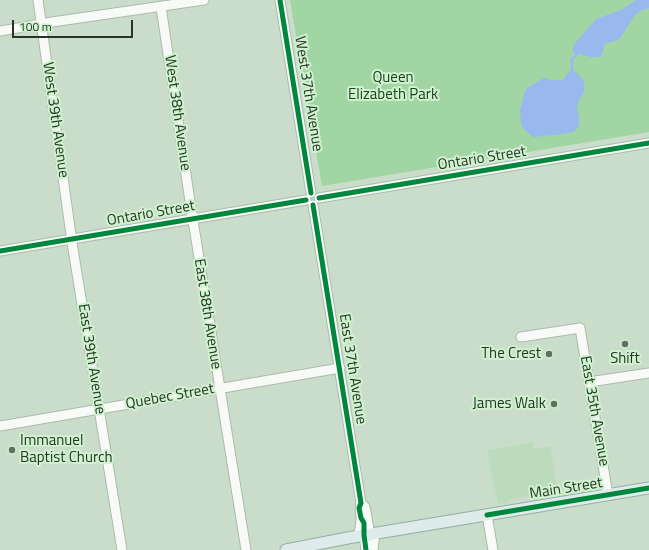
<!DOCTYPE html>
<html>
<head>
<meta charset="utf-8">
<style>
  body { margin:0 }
  #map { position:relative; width:649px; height:550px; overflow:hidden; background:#caddca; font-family:"Titillium Web",sans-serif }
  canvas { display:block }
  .scale { position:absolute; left:12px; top:20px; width:121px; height:18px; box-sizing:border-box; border:2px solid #273527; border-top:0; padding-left:5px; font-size:12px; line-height:14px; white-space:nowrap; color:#273527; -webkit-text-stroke:3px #cff2cf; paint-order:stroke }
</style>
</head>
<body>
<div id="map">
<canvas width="649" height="550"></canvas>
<div class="scale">100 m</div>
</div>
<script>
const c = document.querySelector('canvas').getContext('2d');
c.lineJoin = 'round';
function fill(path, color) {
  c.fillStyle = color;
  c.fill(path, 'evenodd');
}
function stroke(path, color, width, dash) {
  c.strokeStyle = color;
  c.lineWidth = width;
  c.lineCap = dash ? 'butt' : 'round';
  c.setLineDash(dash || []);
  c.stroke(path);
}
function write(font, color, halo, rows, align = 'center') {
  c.font = font + ' "Titillium Web",sans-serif';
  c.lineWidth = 4;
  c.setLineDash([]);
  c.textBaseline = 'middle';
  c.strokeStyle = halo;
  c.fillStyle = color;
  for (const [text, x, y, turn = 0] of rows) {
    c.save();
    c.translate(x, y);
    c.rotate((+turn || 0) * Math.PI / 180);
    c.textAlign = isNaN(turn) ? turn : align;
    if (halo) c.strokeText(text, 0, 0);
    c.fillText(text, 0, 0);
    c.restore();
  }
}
const built = new Path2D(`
  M533,442L534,449L550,446L558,491L511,499L507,503L498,504L487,450Z`);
const green = new Path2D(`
  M290,0H649V132L322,186Z`);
const water = new Path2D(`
  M636,0H649V8L640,11L634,16L621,37L616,41L604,44L603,51L601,57H591L580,54L576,55L572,50L576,42L596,19L621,10Z
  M570,70L577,73L584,81V93L579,100L577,107L579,119V126L573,132L563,134L533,137L524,129L521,124L520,110L524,94L527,88L540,80L545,78L552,80H563Z`);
const stream = new Path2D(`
  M572,71V59L576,55`);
const minor = new Path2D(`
  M38,0L73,249L122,550
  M280,0L311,193
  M161,7L191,208L246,550
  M0,31L52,22L204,0
  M319,198L649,143
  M313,205L361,503C359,509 361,513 361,519C361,525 360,530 358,536
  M0,251L306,200
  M521,337L580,328L608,495
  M589,382L649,373
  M0,426L340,368
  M361,503L365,507L370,534
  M487,515L493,550
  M364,535L366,550
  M373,550L375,533`);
const major = new Path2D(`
  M286,550L353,537L649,488`);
const cycleway = new Path2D(`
  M280,0L311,193
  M319,198L649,143
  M313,205L361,503L359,508L361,518L364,523V535L366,550
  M0,251L306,200
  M487,515L649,488`);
const markers = [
  [625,344,4,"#607060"],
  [549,354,4,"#607060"],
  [554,404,4,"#607060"],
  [12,450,4,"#607060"]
];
const parkNames = [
  ["Queen",393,78],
  ["Elizabeth Park",393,95]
];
const streetNames = [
  ["West 37th Avenue",308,94,81],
  ["West 38th Avenue",177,113,82],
  ["West 39th Avenue",55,120,82],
  ["Ontario Street",482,159,-9],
  ["Ontario Street",151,214,-10],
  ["East 38th Avenue",207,314,81],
  ["East 39th Avenue",91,359,81],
  ["East 37th Avenue",352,369,81],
  ["Quebec Street",170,397,-10],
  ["East 35th Avenue",594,411,80],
  ["Main Street",566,489,-9]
];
const poiNames = [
  ["The Crest",541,354],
  ["Shift",625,359,"center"],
  ["James Walk",546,404],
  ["Immanuel",20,441,"left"],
  ["Baptist Church",20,458,"left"]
];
fill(built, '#bcdbbc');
fill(green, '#a1d5a3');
fill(water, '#99b9ee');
stroke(stream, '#99b9ee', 2.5);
stroke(minor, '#abbaab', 11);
stroke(major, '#92aea6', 13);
stroke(minor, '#f7faf7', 9);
stroke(major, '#deebea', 11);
stroke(cycleway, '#00873e', 5);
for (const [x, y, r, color] of markers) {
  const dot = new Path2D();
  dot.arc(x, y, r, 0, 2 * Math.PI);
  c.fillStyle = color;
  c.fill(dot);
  stroke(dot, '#cff2cf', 1.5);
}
write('15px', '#1c431e', '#cff2cf', parkNames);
write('15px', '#273527', '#cff2cf', streetNames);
write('15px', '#273527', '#cff2cf', poiNames, 'right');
</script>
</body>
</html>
